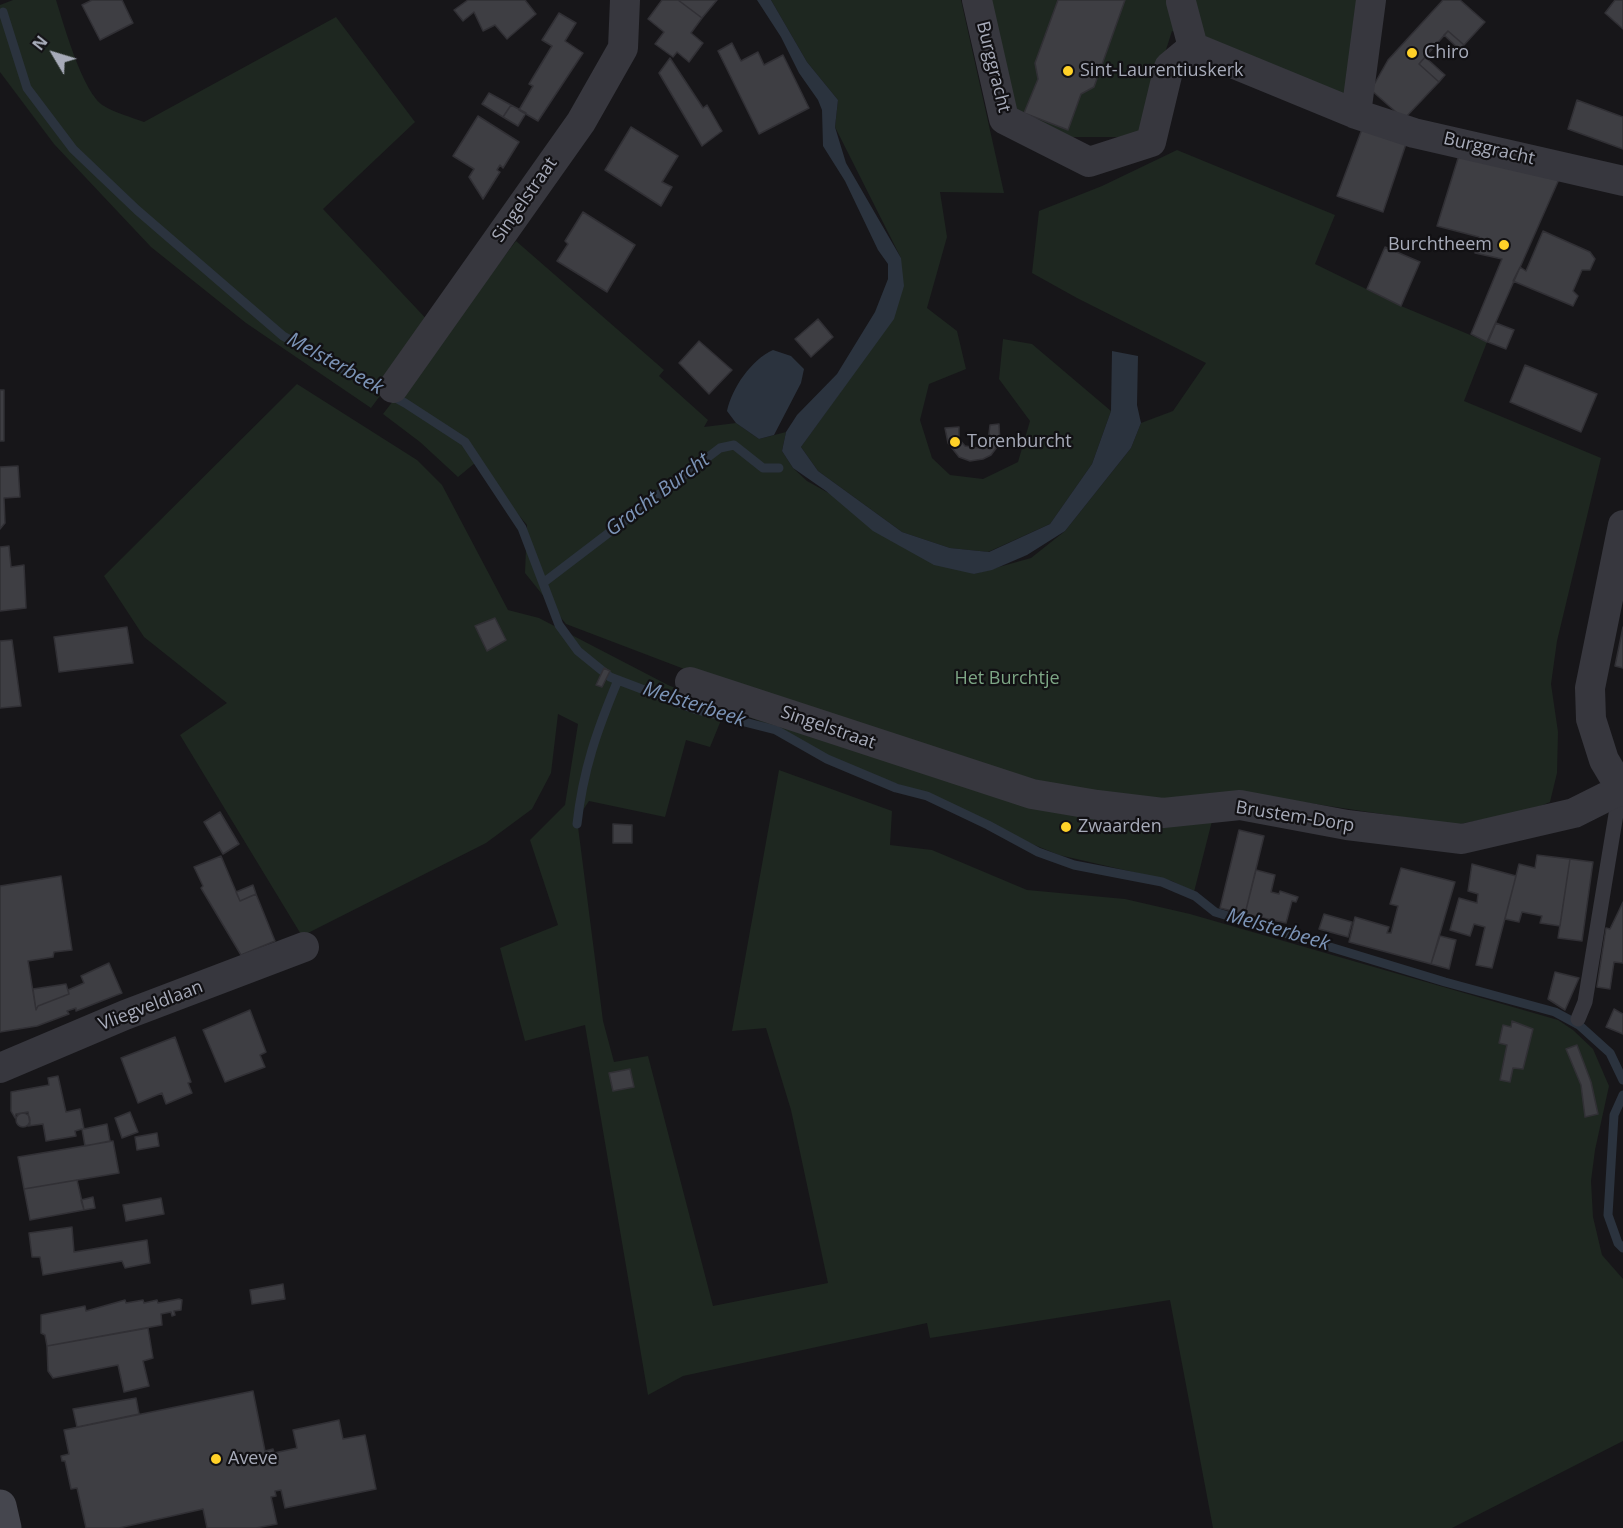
<!DOCTYPE html>
<html>
<head>
<meta charset="utf-8">
<style>
  body { margin:0 }
  #map { position:relative; width:1623px; height:1528px; overflow:hidden; background:#171619; font-family:"Open Sans",sans-serif }
  canvas { display:block }
  .north { position:absolute; left:24px; top:24px; width:60px; height:60px; -webkit-text-stroke:4px #121114; paint-order:stroke; rotate:308deg; font-size:16px; font-weight:700; line-height:24px; text-align:center; color:#a7abb9 }
  .north::after { content:''; display:block; margin:auto; width:21px; height:27px; background:#a7abb9; clip-path:polygon(50% 0,100% 100%,50% 72%,0 100%) }
</style>
</head>
<body>
<div id="map">
<canvas width="1623" height="1528"></canvas>
<div class="north">N</div>
</div>
<script>
const c = document.querySelector('canvas').getContext('2d');
c.lineJoin = 'round';
function fill(path, color) {
  c.fillStyle = color;
  c.fill(path, 'evenodd');
}
function stroke(path, color, width, dash) {
  c.strokeStyle = color;
  c.lineWidth = width;
  c.lineCap = dash ? 'butt' : 'round';
  c.setLineDash(dash || []);
  c.stroke(path);
}
function write(font, color, halo, rows, align = 'center') {
  c.font = font + ' "Open Sans",sans-serif';
  c.lineWidth = 4.5;
  c.setLineDash([]);
  c.textBaseline = 'middle';
  c.strokeStyle = halo;
  c.fillStyle = color;
  for (const [text, x, y, turn = 0] of rows) {
    c.save();
    c.translate(x, y);
    c.rotate((+turn || 0) * Math.PI / 180);
    c.textAlign = isNaN(turn) ? turn : align;
    if (halo) c.strokeText(text, 0, 0);
    c.fillText(text, 0, 0);
    c.restore();
  }
}
const green = new Path2D(`
  M13,0H56C64,25 83,94 104,106C115,113 131,117 144,122L336,17L415,122L323,209L432,325L371,408L246,323L151,247L54,144L0,72V5Z
  M771,0H961L1004,193L940,192L947,237L927,308L957,331L966,369L929,384L920,420L932,458L950,475L983,479L1018,462L1030,421L999,379L1003,339L1032,344L1111,411L1092,464L1050,524L988,552L950,548L902,532L818,471L801,447L841,391L901,258L835,127L838,100L807,62Z
  M986,0H1360L1349,100L1172,31L1138,137H1067L1016,127Z
  M1177,150L1335,215L1315,264L1401,306L1487,342L1464,401L1601,458L1557,641L1551,684L1558,732L1557,773L1550,802L1531,810L1455,825L1282,799L1151,798L1034,782L700,675L566,624L525,573L527,525L475,463L458,477L420,442L383,414L516,241L664,370L659,376L708,420L704,427L736,423L759,439L786,432L782,451L793,468L807,481L974,574L1031,558L1065,531L1131,448L1141,423L1173,411L1206,363L1077,298L1032,273L1039,211L1102,186Z
  M297,384L417,460L442,485L508,610L539,618L668,685L725,708L1212,821L1194,892L1172,881L1059,855L1015,837L940,800L839,762L779,729L726,708L710,747L686,740L665,817L589,801L577,819L603,1021L614,1062L648,1056L713,1306L828,1283L791,1110L766,1028L732,1031L779,770L892,811L890,845L932,850L1027,890L1125,899L1190,914L1558,1020L1573,1030L1593,1049L1609,1086L1595,1150L1591,1181L1593,1217L1602,1255L1623,1279V1441L1452,1528H1213L1170,1300L930,1338L927,1323L683,1376L648,1395L585,1025L525,1041L500,948L558,925L530,840L565,805L578,724L558,714L551,773L532,809L486,843L302,936L180,735L227,703L144,637L104,576Z`);
const water = new Path2D(`
  M757,0H771L807,62L838,100L835,127L846,163L901,258L904,286L894,319L801,447L818,471L902,532L950,548L989,552L1050,524L1092,464L1111,411L1112,351L1138,356L1137,405L1141,423L1131,448L1065,531L1027,555L992,570L974,574L934,565L873,531L826,491L793,468L782,451L786,432L797,415L837,374L875,312L888,279V264L878,250L845,181L823,146L822,110L818,100L799,73L781,37Z
  M773,350L791,356L804,369L801,383L774,435L759,439L736,423L727,411C732,388 751,360 773,350Z`);
const stream = new Path2D(`
  M3,12L27,88L73,149L137,210L283,336L405,403L465,442L522,528L559,625L578,651L610,677L697,710L776,730L827,759L896,788L927,796L988,825L1038,852L1074,865L1162,882L1195,896L1215,912L1445,982L1555,1012L1579,1025L1610,1053L1623,1080
  M543,583L720,448L734,445L763,468H779
  M577,824C583,770 597,730 618,680
  M1623,1095L1614,1115L1608,1215L1618,1243L1623,1248`);
const building = new Path2D(`
  M92,0H122L133,23L100,40L82,5Z
  M468,0H525L536,14L507,39L495,25L483,31L474,12L463,21L454,10Z
  M662,0H678L702,18L691,33L703,43L689,62L677,52L673,57L655,44L664,32L648,19Z
  M678,0H717L702,18Z
  M1058,0H1125L1094,87L1081,94L1068,130L1024,113L1038,79L1035,63Z
  M1443,0H1460L1485,22L1464,45L1448,31L1419,64L1439,82L1404,119L1371,90L1388,60Z
  M1615,0H1623V29L1605,13Z
  M559,13L576,23L565,41L583,53L538,121L519,110L533,86L529,84L552,46L542,40Z
  M1448,31L1464,45L1460,50L1444,35Z
  M732,43L741,61L758,52L764,65L783,55L809,108L759,134L718,51Z
  M1425,57L1445,75L1439,82L1419,64Z
  M670,58L703,108L707,105L722,131L702,146L659,73Z
  M489,93L511,105L503,117L482,104Z
  M1577,100L1623,117V149L1568,129Z
  M511,105L526,113L518,126L503,117Z
  M478,116L519,142L503,168L500,165L497,170L500,172L483,199L469,177L474,169L453,156Z
  M631,127L678,156L662,182L672,187L661,206L605,170Z
  M1362,129L1406,144L1383,212L1337,196Z
  M1460,152L1560,177L1487,342L1471,334L1502,259L1475,253L1479,237L1437,226Z
  M583,212L635,245L607,292L557,261L568,244L565,241Z
  M1543,231L1590,252L1595,259L1590,270H1582L1573,291L1578,296L1573,306L1513,281L1520,267L1526,271Z
  M1385,247L1420,262L1401,306L1367,289Z
  M818,319L833,337L811,357L795,339Z
  M1496,323L1514,330L1506,349L1488,342Z
  M699,341L732,370L709,394L679,363Z
  M1525,365L1597,394L1581,432L1510,402Z
  M0,390H4V441H0Z
  M999,424L1000,443L991,455L983,459L970,461L959,457L948,443L945,428L959,427V439L965,446L978,448L988,442L990,425Z
  M18,466L20,497L4,498L5,523L0,529V467Z
  M9,546L11,567L24,565L26,608L0,611V547Z
  M495,618L506,640L487,651L475,626Z
  M127,627L133,663L59,672L54,637Z
  M1623,627V668L1615,666Z
  M12,640L21,706L0,708V641Z
  M604,668L610,671L602,687L596,685Z
  M220,812L239,844L223,854L204,822Z
  M613,824L632,825V843H613Z
  M1239,830L1264,836L1245,914L1220,908Z
  M1537,855L1570,859L1560,926L1540,923L1542,916L1522,912L1519,922L1505,919L1519,864L1535,868Z
  M221,856L240,901L256,894L275,941L241,955L201,888L203,886L194,867Z
  M1570,859L1593,862L1582,941L1558,938Z
  M1472,864L1516,876L1492,968L1476,965L1485,927L1474,924L1470,936L1450,930L1459,898L1477,903L1478,894L1468,891Z
  M1401,868L1455,882L1431,964L1349,942L1355,917L1389,927L1387,933H1391L1398,906L1390,904Z
  M1256,870L1275,875L1271,892L1279,894L1280,891L1298,897L1296,902L1292,901L1286,923L1245,914Z
  M61,876L72,950L54,952L53,957L28,961L36,1010L38,1006L69,994L68,990L84,983L81,976L109,963L122,993L76,1011V1008L67,1011L69,1014L37,1026L0,1032V886Z
  M253,885L256,894L240,901L236,892Z
  M1623,902V963L1614,962L1610,989L1597,987L1606,928L1610,929Z
  M1324,914L1352,922L1348,937L1319,929Z
  M1440,936L1456,940L1449,969L1431,964Z
  M1555,972L1579,978L1565,1010L1548,999Z
  M66,984L69,994L38,1006L36,1010L33,989Z
  M1614,1009L1623,1014V1034L1606,1027Z
  M250,1010L266,1052L260,1055L265,1067L225,1082L203,1030Z
  M1512,1021L1533,1029L1523,1069L1513,1068L1510,1082L1500,1080L1507,1045L1499,1043L1503,1025L1511,1027Z
  M175,1037L191,1082L188,1083L192,1093L166,1104L162,1093L138,1103L121,1058Z
  M1577,1045L1591,1082L1598,1114L1585,1117L1581,1085L1566,1049Z
  M630,1069L634,1087L613,1091L609,1073Z
  M58,1076L66,1112L80,1109L84,1129L107,1124L110,1141L85,1146L82,1129L75,1131L76,1136L46,1141L43,1124L28,1126L30,1124L28,1112L16,1114L15,1118L11,1111V1092L49,1085L48,1078Z
  M130,1112L138,1132L122,1138L115,1118Z
  M16 1120a7 7 0 1 1 14 0a7 7 0 1 1-14 0Z
  M157,1133L159,1146L137,1150L135,1137Z
  M113,1141L119,1173L24,1189L18,1157Z
  M77,1180L84,1210L30,1220L24,1189Z
  M93,1197L95,1208L84,1210L81,1200Z
  M161,1198L164,1214L126,1221L123,1205Z
  M72,1227L74,1252L147,1240L150,1263L125,1268L122,1261L43,1275L40,1257H32L29,1233Z
  M283,1284L285,1299L252,1304L250,1290Z
  M179,1299L182,1300L181,1310L174,1311L175,1315L172,1316L171,1312L161,1314L162,1325L47,1346L45,1335L41,1333V1315L85,1306L86,1311L125,1300L126,1303L143,1300L144,1303L157,1300L158,1303Z
  M148,1328L153,1358L143,1361L149,1386L124,1392L118,1365L53,1378L48,1371L47,1346Z
  M253,1391L265,1451L273,1449L274,1453L297,1448L293,1430L339,1420L343,1439L365,1435L376,1489L285,1508L281,1490L275,1491L276,1496L271,1497L277,1524L256,1528H207L203,1509L119,1528H86L77,1488L71,1489L65,1461H62L61,1456L69,1454L64,1430Z
  M136,1398L139,1414L77,1427L73,1409Z`);
const lane = new Path2D(`
  M1578,1019L1585,1002L1620,790`);
const street = new Path2D(`
  M977,0L1004,119L1089,162L1151,142L1169,67L1193,47
  M1181,2L1193,47
  M1193,47L1356,114L1414,133L1623,181
  M1356,114L1371,0
  M393,388L581,122L623,48L625,0
  M1623,525L1590,688L1591,719L1604,760L1623,792
  M690,682L1032,794L1097,805L1163,813L1240,805L1347,825L1462,839L1574,813L1620,790
  M0,1068L125,1015L304,947`);
const secondary = new Path2D(`
  M0,1506L5,1528`);
const markers = [
  [1412,53,6,"#ffd128"],
  [1068,71,6,"#ffd128"],
  [1504,245,6,"#ffd128"],
  [955,442,6,"#ffd128"],
  [1066,827,6,"#ffd128"],
  [216,1459,6,"#ffd128"]
];
const poiNames = [
  ["Chiro",1424,53],
  ["Sint-Laurentiuskerk",1080,71],
  ["Burchtheem",1492,245,"right"],
  ["Torenburcht",967,442],
  ["Zwaarden",1078,827],
  ["Aveve",228,1459]
];
const streetNames = [
  ["Burggracht",993,67,76],
  ["Burggracht",1489,149,13],
  ["Singelstraat",525,200,-55],
  ["Singelstraat",828,728,19],
  ["Brustem-Dorp",1295,817,9],
  ["Vliegveldlaan",151,1006,-21]
];
const parkNames = [
  ["Het Burchtje",1007,679]
];
const waterNames = [
  ["Melsterbeek",335,364,29],
  ["Gracht Burcht",658,495,-37],
  ["Melsterbeek",694,705,18],
  ["Melsterbeek",1278,930,16]
];
fill(green, '#1e2720');
fill(water, '#2b333e');
stroke(stream, '#2b333e', 9);
fill(building, '#3e3e43');
stroke(building, '#313035', 1.5);
stroke(lane, '#37373e', 15);
stroke(street, '#37373e', 30);
stroke(secondary, '#45464e', 33);
for (const [x, y, r, color] of markers) {
  const dot = new Path2D();
  dot.arc(x, y, r, 0, 2 * Math.PI);
  c.fillStyle = color;
  c.fill(dot);
  stroke(dot, '#121114', 2);
}
write('18px', '#a7abb9', '#121114', poiNames, 'left');
write('18px', '#a7abb9', '#121114', streetNames);
write('18px', '#7da685', '#121114', parkNames);
write('italic 20px', '#7c94b7', '#121114', waterNames);
</script>
</body>
</html>
